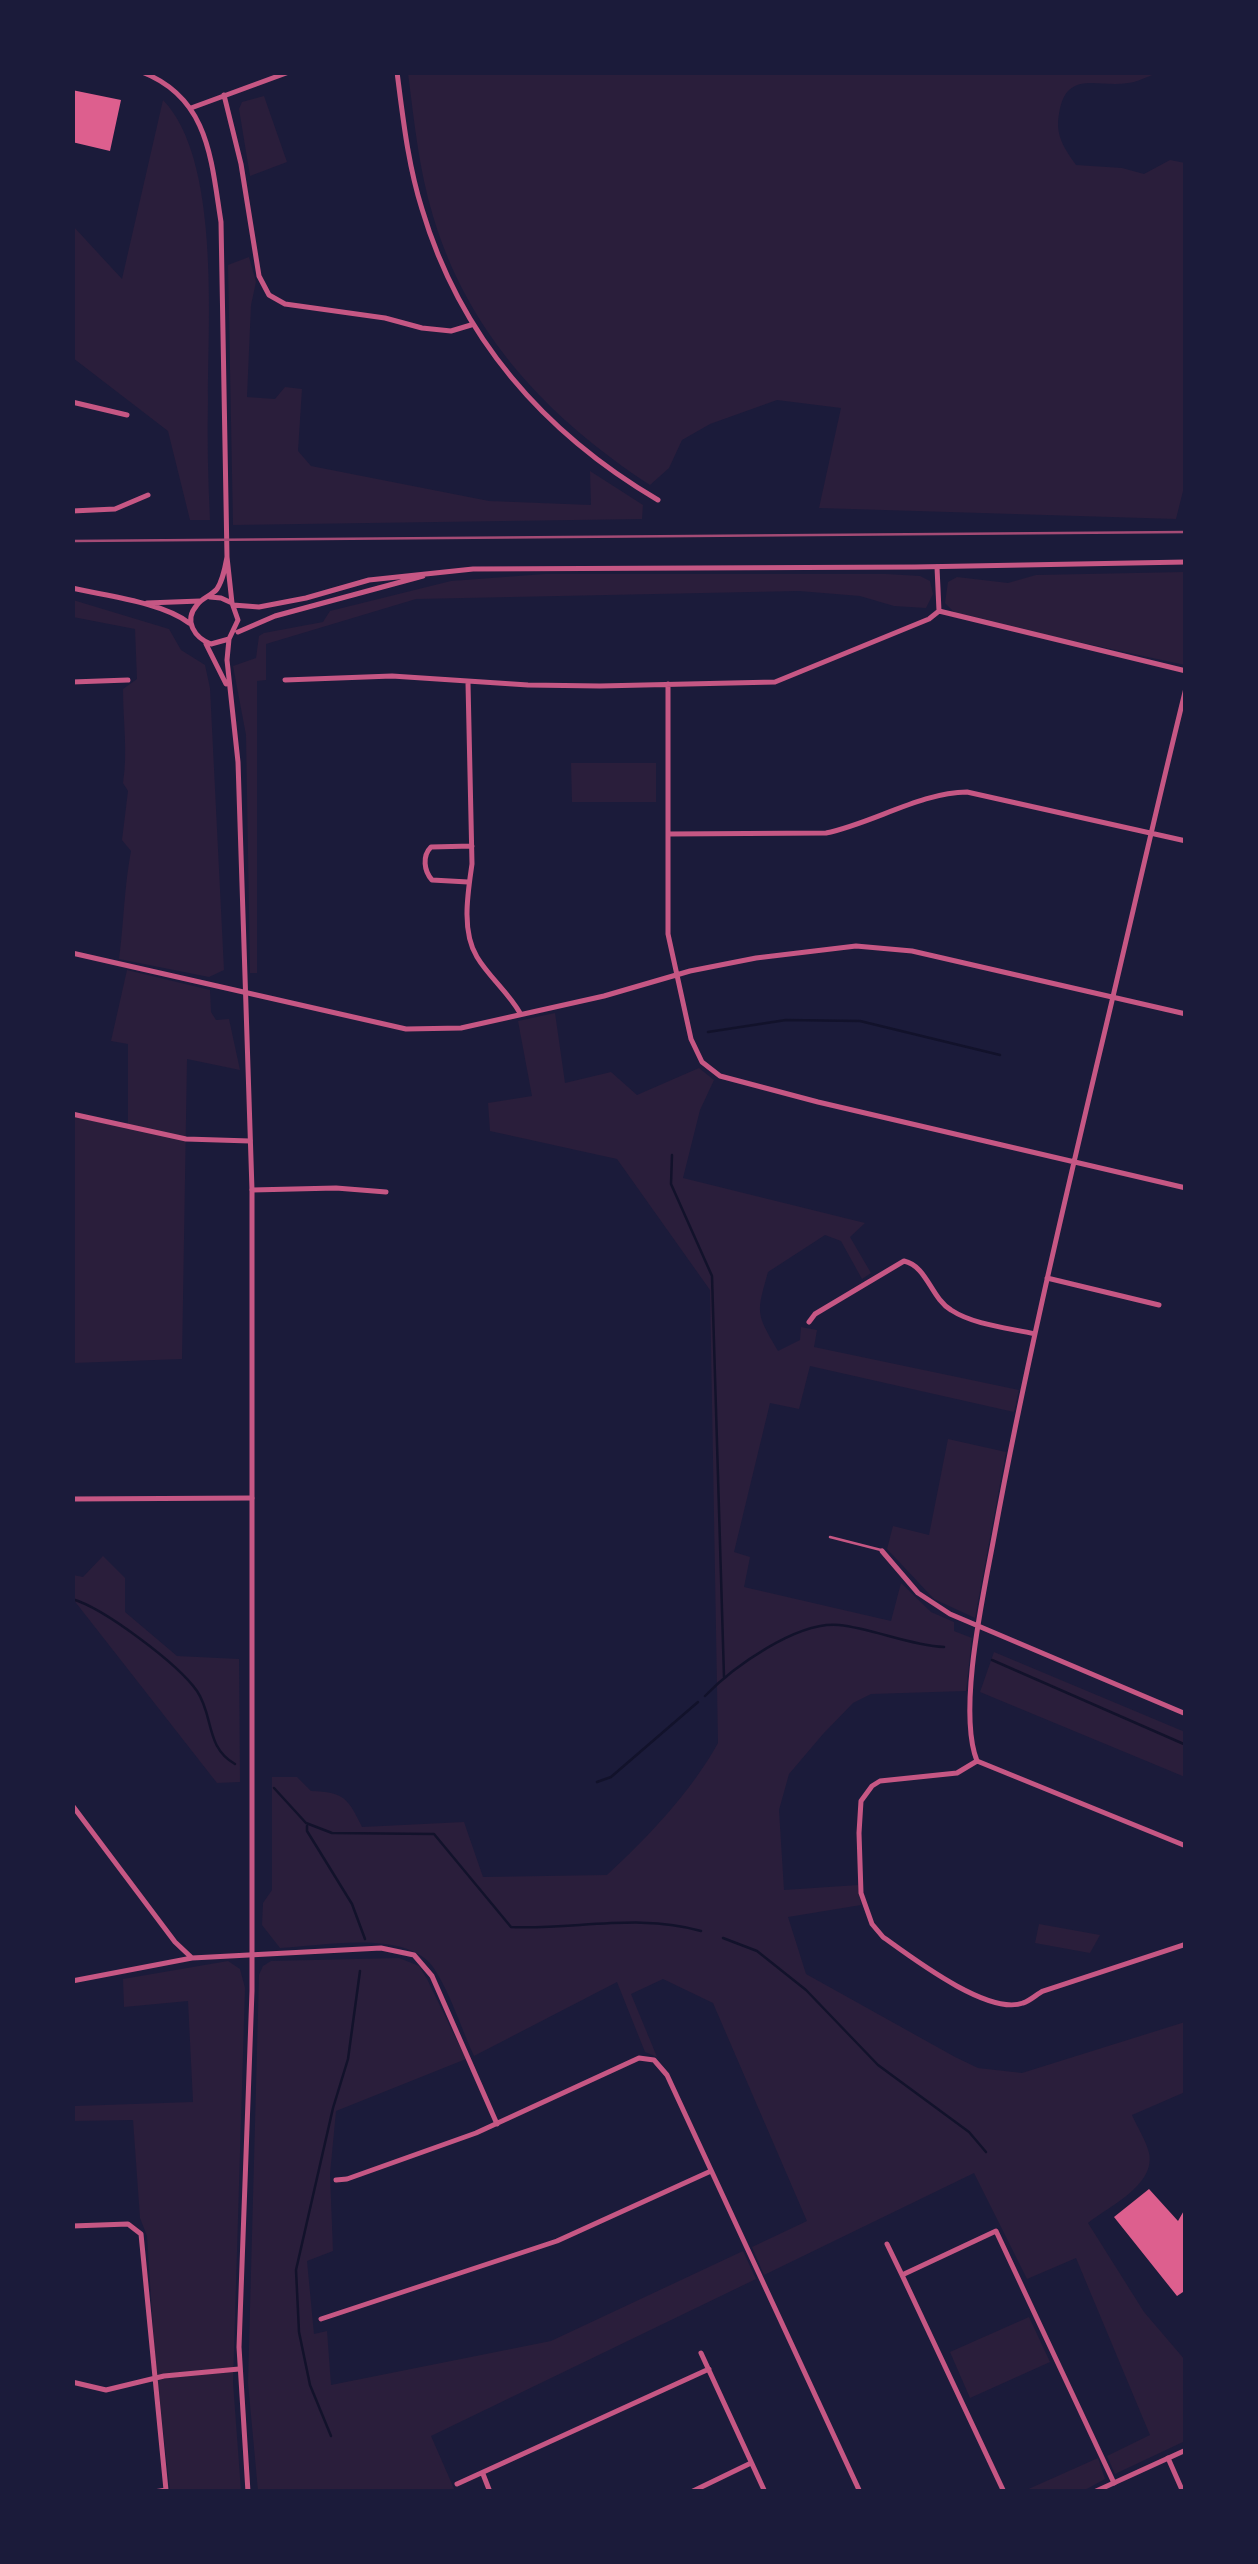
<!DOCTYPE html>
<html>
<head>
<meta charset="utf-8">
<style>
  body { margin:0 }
  #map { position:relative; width:1258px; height:2564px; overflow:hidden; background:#1b1b3a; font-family:"Nunito Sans",sans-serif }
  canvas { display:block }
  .frame { position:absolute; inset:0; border:75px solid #1b1b3a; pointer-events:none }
</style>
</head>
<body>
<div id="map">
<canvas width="1258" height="2564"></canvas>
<div class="frame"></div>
</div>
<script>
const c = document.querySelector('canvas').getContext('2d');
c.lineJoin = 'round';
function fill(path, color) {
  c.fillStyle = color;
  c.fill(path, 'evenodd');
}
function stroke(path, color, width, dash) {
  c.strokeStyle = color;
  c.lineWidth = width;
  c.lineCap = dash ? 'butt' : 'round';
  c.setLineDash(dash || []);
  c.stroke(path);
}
const green = new Path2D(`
  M408,73H1158C1148,76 1138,82 1128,83C1097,88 1066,69 1059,114C1055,135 1064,148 1076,165L1122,168L1144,174L1170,160L1185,163L1186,479L1176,519L819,508L841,408L777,400L710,424L682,440L669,468L650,485C549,419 468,334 433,216C419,170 414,120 408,73Z
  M264,96L287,162L250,176L239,109L242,102Z
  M163,100C220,159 208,319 208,398C207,439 208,479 210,520H190L168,431L73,358V226L122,279Z
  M249,257L256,282L251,305L247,397L275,399L285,387L302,389L298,451L311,466L489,501L591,505L590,471L643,505L642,519L233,525L228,265Z
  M1185,572V665L1000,625L955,613L945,603L948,582L957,577L1008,583L1036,575Z
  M545,574H886L920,576L930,581L933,594L926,608L894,606L860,596L799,591L416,599L266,644V680L257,681V973H250L246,735L233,666L256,658L259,636L264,633L323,622L330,611L451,581Z
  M73,600L169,629L181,650L205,665L210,688L224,970L209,977L119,959C124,922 124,888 131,851L122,840L128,791L123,783C128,751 123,722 123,689L137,679L135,629L73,617Z
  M571,763H656V802H572Z
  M127,970L210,990L211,1012L216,1020L229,1019L240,1070L187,1059L182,1359L73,1363L72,1116L128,1129V1044L111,1041Z
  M555,1013L565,1083L611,1072L637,1095L699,1068L714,1080L700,1110L683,1178L865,1223L850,1237L871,1273L862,1279L841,1241L825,1235L768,1272C756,1314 756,1313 778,1351L800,1340L801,1327L817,1330L814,1347L1019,1390L1014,1412L810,1366L799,1409L770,1403L734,1552L750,1557L744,1587L891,1621L901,1583L931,1612L954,1622V1631L972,1638L966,1691L871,1694L853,1703L823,1734L789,1774L779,1810L784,1890L858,1885L861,1905L788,1917L806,1974L955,2057L978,2068L1022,2073L1185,2022V2092L1132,2115C1137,2127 1146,2140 1149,2153C1156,2185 1108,2207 1088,2223L1144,2312L1185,2360V2441L1115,2474L1107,2456L1150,2435L1076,2258L1027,2279L974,2173L764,2275L752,2247L807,2221L713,2003L663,1979L631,1994L657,2057L645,2052L617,1982L474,2056C461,2028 451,1995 435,1970C410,1928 322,1946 280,1948L262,1925L263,1903L272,1890V1777H297L311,1791C344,1792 348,1798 362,1827L464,1822L483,1877L607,1875C648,1837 691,1792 718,1743L710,1290L617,1159L490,1131L488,1103L532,1096L518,1021Z
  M948,1439L1006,1452L975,1618L934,1599L887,1549L893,1526L929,1535Z
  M103,1556L125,1578V1612L177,1656L239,1659L240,1782L217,1783L73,1599V1575L83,1577Z
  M994,1652L1185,1732V1777L980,1692Z
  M1039,1924L1100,1935L1090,1953L1035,1943Z
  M399,1958L419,1966L427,1979L466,2059L336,2111L330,2174L333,2251L307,2261L314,2334L327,2331L331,2385L551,2341L743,2251L756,2279L431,2436L455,2491H258L248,2383L259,1975L263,1966L271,1961Z
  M228,1961L240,1969L245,1988L233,2383L241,2491H170L155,2359L147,2236L140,2218L133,2120L73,2121L72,2056L75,2106L193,2102L188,2001L124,2007L123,1979Z
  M1029,2317L1050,2362L970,2398L950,2352Z
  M1098,2458L1105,2479L1083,2491H1024Z`);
const stream = new Path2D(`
  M708,1032L786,1020L860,1021L1000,1055
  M672,1155L671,1184L712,1276L724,1677
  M72,1599C104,1608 178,1664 197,1691C214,1716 205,1747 235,1764
  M992,1660L1186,1745
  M705,1696C733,1667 797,1621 839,1625C875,1629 908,1645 944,1647
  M597,1782L611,1777L698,1702
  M274,1788L306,1823L332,1833L434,1834L511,1927C573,1930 640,1913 701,1931
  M307,1826V1831L352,1904L365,1939
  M723,1938L757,1951L806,1990L878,2065L969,2132L986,2152
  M331,2436L310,2385L299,2332L296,2270L333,2108L348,2059L360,1971`);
const building = new Path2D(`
  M72,90L121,100L110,151L72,142Z
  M1149,2189L1178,2221L1186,2207V2290L1177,2296L1114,2217Z`);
const service = new Path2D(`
  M830,1537L881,1550`);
const minor = new Path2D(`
  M397,72C403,118 408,165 422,209C460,337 544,433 658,500
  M224,95L241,164L259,276L269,295L285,304L385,318L422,328L451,331L471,325
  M191,108L289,72
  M72,402L127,415
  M72,511L115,509L148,495
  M939,611L1186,671
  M285,680L392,676L528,685L600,686L775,682L929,619L939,611L937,567
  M72,682L128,680
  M468,683L472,864C468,892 461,931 477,957C489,977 508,992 520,1013
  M668,684V934L691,1039L702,1062L720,1076L818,1102L1186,1188
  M668,834L826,833C871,824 922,792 967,792L1186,841
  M468,882L432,880C424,871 422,856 431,847L472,846
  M72,953L406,1029L461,1028L604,996L690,971L756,958L856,946L912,951L1186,1014
  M72,1114L186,1139L250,1141
  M252,1190L336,1188L386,1192
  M1047,1278L1159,1305
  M809,1322L815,1314L904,1261C927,1266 931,1298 951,1310C974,1325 1009,1328 1035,1334
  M72,1499L252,1498
  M882,1551L918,1593L950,1614L1186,1714
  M977,1761C957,1710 984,1592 994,1537C1023,1378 1060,1221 1097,1064C1127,939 1155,813 1186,688
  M977,1761L957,1773L880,1781L872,1786L861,1801L859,1833L861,1893L872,1924L883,1937C911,1957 988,2016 1023,2003C1030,2001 1037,1994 1043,1991L1186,1944
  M977,1761L1186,1846
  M72,1805L175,1942L192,1958L381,1948L414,1955L432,1976L497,2124
  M72,1981L192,1958
  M336,2180L347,2179L476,2133L639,2058L654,2060L667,2075L860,2492
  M72,2226L128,2224L141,2234L166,2490L154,2492
  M887,2244L902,2275
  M321,2319L557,2241L711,2171
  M701,2353L765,2492
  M72,2382L106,2390L164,2376L239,2369
  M1168,2458L1183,2492
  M483,2474L490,2492
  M457,2484L709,2369
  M691,2492L751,2463
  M1004,2492L902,2275L996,2231L1114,2483`);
const tertiary = new Path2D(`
  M142,72C209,98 211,159 221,222L227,557L232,603L238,620L229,639L211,644C195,638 183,621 197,605C202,598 211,596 217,589C223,580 225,568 227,557
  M72,588C106,596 162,602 189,623
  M210,597L221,598L232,603
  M147,603L200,601
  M233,605L259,607L306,598L369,580L473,569L915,567L1186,562
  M238,632L275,616L423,576
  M229,639L227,660L238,762L252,1190V1991L239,2347L248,2492
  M206,644L226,684
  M1094,2492L1186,2450`);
const rail = new Path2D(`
  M72,541L1186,532`);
fill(green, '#2a1e3b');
stroke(stream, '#12122b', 2.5);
fill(building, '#dd5f8e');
stroke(service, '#c65784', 2.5);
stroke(minor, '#c65784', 5);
stroke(tertiary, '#c65784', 5);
stroke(rail, '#a44b75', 2.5);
</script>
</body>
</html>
